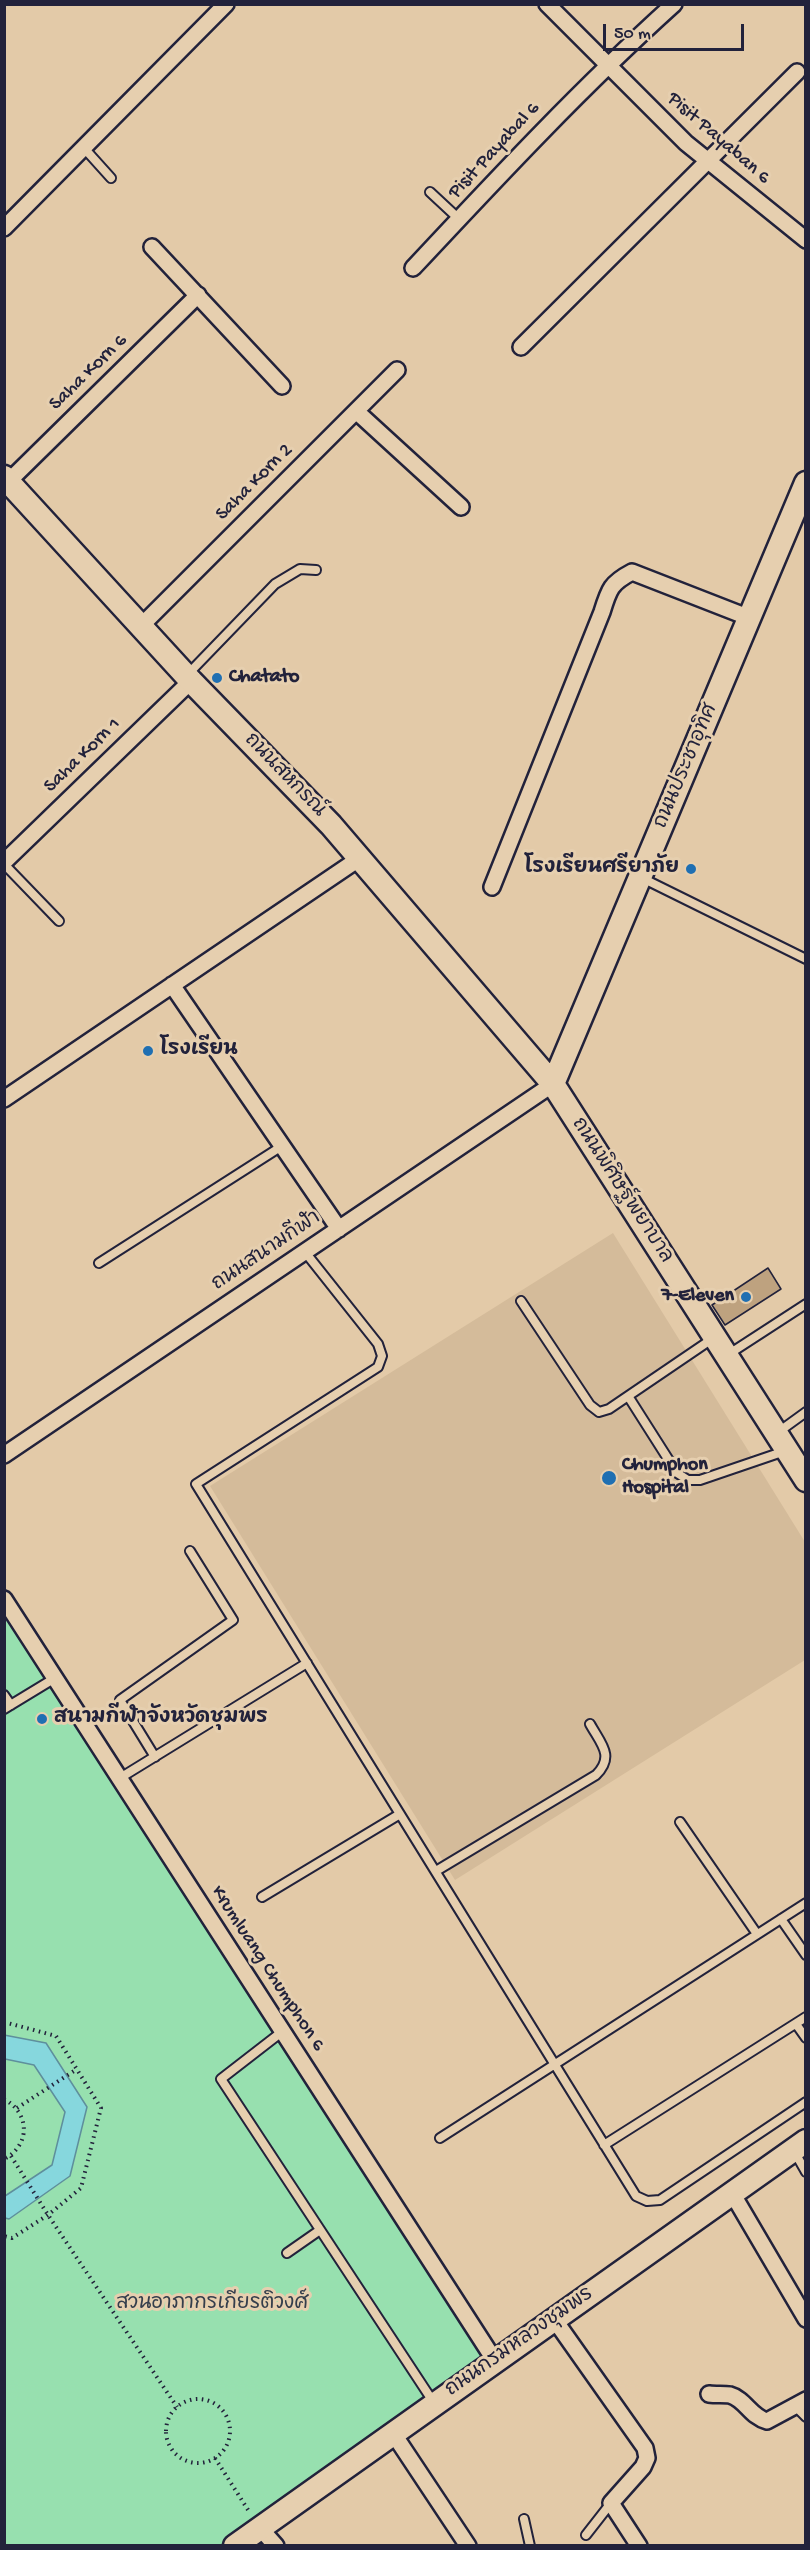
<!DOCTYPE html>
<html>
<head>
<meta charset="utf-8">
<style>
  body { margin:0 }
  #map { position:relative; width:810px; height:2550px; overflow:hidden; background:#e3caa8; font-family:"Gochi Hand",sans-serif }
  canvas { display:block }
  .frame { position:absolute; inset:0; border:6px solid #22223b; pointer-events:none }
  .scale { position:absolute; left:603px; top:24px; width:141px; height:27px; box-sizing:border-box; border:3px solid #22223b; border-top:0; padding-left:8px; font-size:18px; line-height:21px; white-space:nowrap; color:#22223b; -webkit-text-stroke:4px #e6cfaf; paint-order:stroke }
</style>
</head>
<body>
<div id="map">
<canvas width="810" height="2550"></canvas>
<div class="frame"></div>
<div class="scale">50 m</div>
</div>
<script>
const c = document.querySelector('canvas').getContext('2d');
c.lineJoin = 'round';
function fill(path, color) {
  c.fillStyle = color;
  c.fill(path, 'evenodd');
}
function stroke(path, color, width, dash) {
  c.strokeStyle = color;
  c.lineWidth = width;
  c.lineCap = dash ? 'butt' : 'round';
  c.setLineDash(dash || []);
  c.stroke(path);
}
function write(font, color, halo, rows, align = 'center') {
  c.font = font + ' "Gochi Hand","Playpen Sans Thai",sans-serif';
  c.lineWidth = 6;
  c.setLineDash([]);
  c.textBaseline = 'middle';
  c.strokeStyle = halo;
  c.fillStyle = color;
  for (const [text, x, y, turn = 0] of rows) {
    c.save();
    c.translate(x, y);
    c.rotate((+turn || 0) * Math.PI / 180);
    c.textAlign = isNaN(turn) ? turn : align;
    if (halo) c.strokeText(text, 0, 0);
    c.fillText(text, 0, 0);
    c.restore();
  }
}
const built = new Path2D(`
  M613,1233L805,1542V1660L455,1880L210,1486Z`);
const green = new Path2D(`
  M4,1604L495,2361L235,2545H5Z`);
const water = new Path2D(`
  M4,2035L46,2043L87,2107L70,2176L9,2219L5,2218V2196L52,2165L65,2112L34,2065L5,2059Z`);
const building = new Path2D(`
  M768,1268L781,1289L725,1325L712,1305Z`);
const path = new Path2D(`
  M4,2022L56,2036L101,2108L81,2188L48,2215L12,2238L4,2236
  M4,2099C30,2113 31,2145 4,2159
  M17,2108L77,2069
  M11,2156L48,2215L177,2407
  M166 2431a32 32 0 1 1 64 0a32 32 0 1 1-64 0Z
  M215,2458L250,2513`);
const lane = new Path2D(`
  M84,148L111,178
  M430,192L459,219
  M189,673L275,584L300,569L316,570
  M4,864L59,921
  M642,878L806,959
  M305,1252L378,1344L382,1356L378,1367L196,1484L636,2196L647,2201L660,2200L806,2102
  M99,1263L282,1146
  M521,1301L590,1405L599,1412L609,1409L712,1339
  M729,1354L806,1304
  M628,1396L677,1473L688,1480H700L785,1451
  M777,1433L806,1412
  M4,1695L11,1705
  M4,1709L55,1678
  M155,1757L120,1700L233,1620L190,1551
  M120,1778L307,1663
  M680,1822L757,1934
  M436,1871L596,1775C615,1756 601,1744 590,1724
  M262,1897L400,1814
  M781,1919L806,1955
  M796,2024L806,2038
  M283,2031L221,2079L434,2403
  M440,2138L806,1903
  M604,2145L806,2017
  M794,2151L806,2172
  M287,2253L320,2230
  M795,2406L806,2417
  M524,2519L530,2546
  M586,2535L611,2503`);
const street = new Path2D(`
  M547,4L686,143L806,240
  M4,228L226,4
  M152,247L282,386
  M413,268C498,177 582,87 674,4
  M521,347L797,72
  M356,411L461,507
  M9,481L198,295
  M142,625L397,370
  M4,862L191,681
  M492,887L602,612C609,589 611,583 632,572L750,618
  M172,985L339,1229
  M4,1099L360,858
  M4,1455L553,1084
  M4,1599L495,2361
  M732,2193L806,2319
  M554,2319L645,2448L647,2458L643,2467L611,2503L639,2546
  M709,2394C716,2395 724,2394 730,2395C745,2399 751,2417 767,2421L806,2400
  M393,2433L468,2546
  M260,2528L276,2546`);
const secondary = new Path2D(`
  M4,477L191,681L331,825L553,1084L806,1480
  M553,1084L806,483
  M235,2546L806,2141`);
const markers = [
  [217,678,6,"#1f6fb2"],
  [691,869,6,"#1f6fb2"],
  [148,1051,6,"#1f6fb2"],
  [746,1297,6,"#1f6fb2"],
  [609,1478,8,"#1f6fb2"],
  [42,1719,6,"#1f6fb2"]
];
const streetNames = [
  ["Pisit Payaban 6",718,139,41],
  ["Pisit Payabal 6",495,151,-47],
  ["Saha Korn 6",89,373,-44],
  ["Saha Korn 2",255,483,-45],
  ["Saha Korn 1",83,756,-44],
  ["ถนนประชาอุทิศ",687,767,-67],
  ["ถนนสหกรณ์",284,776,46],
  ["ถนนพิศิษฐ์พยาบาล",621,1191,57],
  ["ถนนสนามกีฬา",267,1252,-34],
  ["Krumluang Chumphon 6",267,1969,57],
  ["ถนนกรมหลวงชุมพร",520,2343,-35]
];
const poiNames = [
  ["Chatato",229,678],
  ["โรงเรียนศรียาภัย",679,869,"right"],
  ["โรงเรียน",160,1051],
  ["7-Eleven",734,1297,"right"],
  ["Chumphon",622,1466],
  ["Hospital",622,1489],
  ["สนามกีฬาจังหวัดชุมพร",54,1719]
];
const parkNames = [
  ["สวนอาภากรเกียรติวงศ์",212,2305]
];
fill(built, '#d4bb9a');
fill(green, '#97e0af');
fill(water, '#86d7dd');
stroke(water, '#5e8f9c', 1.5);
fill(building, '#bea27f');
stroke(building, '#22223b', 1.5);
stroke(lane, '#22223b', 12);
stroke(street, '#22223b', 20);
stroke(secondary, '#22223b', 27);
stroke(path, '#22223b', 4, [1.5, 4.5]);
stroke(lane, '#e6cfaf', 8);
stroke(street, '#e6cfaf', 15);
stroke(secondary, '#e6cfaf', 22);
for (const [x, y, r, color] of markers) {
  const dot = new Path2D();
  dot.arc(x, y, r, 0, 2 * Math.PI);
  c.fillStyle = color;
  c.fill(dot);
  stroke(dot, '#e6cfaf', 2);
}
write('20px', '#22223b', '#e6cfaf', streetNames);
write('bold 20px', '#22223b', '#e6cfaf', poiNames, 'left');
write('20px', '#343e4c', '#e6cfaf', parkNames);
</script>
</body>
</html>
